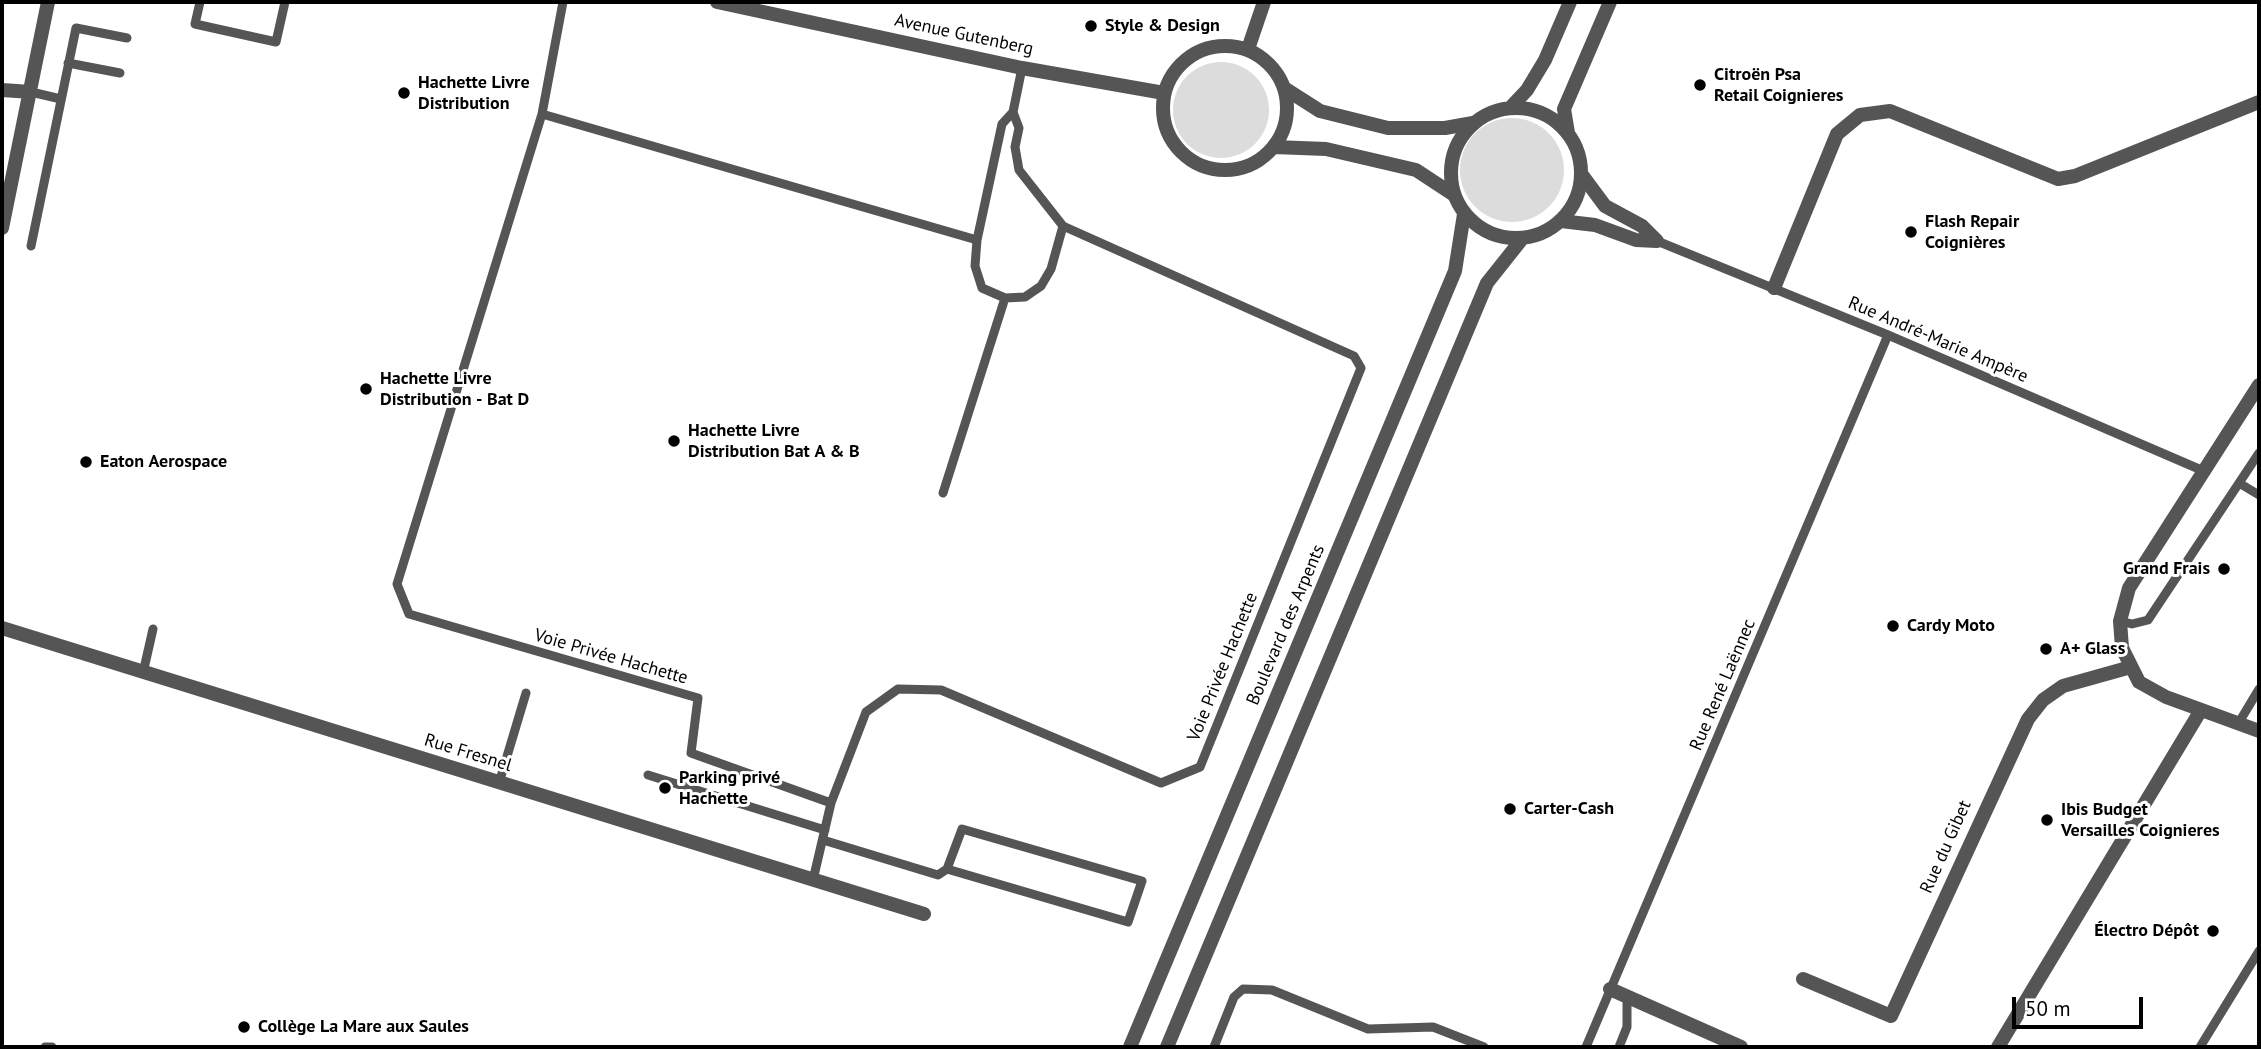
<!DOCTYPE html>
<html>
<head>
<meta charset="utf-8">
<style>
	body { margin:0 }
	#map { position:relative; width:2261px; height:1049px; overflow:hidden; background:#fff; font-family:"PT Sans",sans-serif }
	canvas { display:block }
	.frame { position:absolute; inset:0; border:4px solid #000; pointer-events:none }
	.scale { position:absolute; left:2012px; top:997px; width:131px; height:32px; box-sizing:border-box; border:4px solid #000; border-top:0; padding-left:9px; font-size:21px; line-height:24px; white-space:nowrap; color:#000; -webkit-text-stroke:5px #fff; paint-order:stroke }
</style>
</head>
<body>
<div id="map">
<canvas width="2261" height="1049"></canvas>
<div class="frame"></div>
<div class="scale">50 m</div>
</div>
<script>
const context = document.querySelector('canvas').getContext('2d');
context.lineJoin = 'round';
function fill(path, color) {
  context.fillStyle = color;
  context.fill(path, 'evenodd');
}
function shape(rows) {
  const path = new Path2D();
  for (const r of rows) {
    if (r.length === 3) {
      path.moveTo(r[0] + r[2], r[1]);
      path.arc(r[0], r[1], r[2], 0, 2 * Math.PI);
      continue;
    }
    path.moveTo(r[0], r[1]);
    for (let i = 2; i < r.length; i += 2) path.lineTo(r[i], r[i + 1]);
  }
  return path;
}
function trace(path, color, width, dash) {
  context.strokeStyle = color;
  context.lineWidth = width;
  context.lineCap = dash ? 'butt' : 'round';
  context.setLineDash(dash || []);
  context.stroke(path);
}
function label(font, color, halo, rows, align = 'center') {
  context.font = font + ' "PT Sans",sans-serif';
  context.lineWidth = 6;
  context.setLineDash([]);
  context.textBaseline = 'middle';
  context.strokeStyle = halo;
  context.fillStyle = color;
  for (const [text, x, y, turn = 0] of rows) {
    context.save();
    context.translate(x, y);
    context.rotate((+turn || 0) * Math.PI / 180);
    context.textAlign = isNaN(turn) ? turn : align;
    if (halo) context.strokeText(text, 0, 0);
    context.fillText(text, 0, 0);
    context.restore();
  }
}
fill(shape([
	[1221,110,48],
	[1512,170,52]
]), '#dcdcdc');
trace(shape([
	[200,2,195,24,276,42,285,2],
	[563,2,542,114,397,584,409,614,698,698,691,753,831,803,866,712,898,689,941,690,1161,783,1200,767,1361,368,1354,356,1063,226,1019,170,1015,147,1019,128,1013,112,1002,124,977,240,975,266,982,288,1005,298,1025,297,1041,286,1051,269,1063,226],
	[68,63,120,73],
	[31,92,61,99],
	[1013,112,1022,68],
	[542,114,977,240],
	[1657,241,1888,335,2206,472],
	[31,246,76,28,127,38],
	[2239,483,2259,495],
	[943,493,1005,298],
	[2120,621,2132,624,2148,620,2259,453],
	[143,673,153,629],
	[2238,724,2259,689],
	[648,775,825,830],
	[499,783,526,693],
	[823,840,938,875,947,869,962,829,1142,881,1128,922,947,869],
	[813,880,831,803],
	[45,1047,52,1047],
	[1214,1047,1234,997,1243,989,1272,990,1368,1029,1433,1027,1484,1047],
	[1586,1047,1888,335],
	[1619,1047,1627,1027,1627,996],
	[2200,1047,2259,951]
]), '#555', 9);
trace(shape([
	[717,2,1022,68,1164,93],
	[1225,108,62],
	[1248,49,1264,2],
	[1284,88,1320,111,1388,128,1445,128,1473,123],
	[2,90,31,92],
	[1274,147,1326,149,1416,170,1454,195],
	[1582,175,1605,206,1642,226,1657,241],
	[1561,221,1595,225,1636,240,1657,241],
	[2,228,48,2],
	[1774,288,1837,134,1860,115,1890,111,2058,179,2075,176,2259,102],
	[2259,385,2129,588,2120,621,2122,648,2139,682,2166,697,2259,731],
	[2,628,924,914],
	[1803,979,1891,1016,2028,719,2043,700,2063,686,2131,667],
	[1610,989,1741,1047],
	[1998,1047,2201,710]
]), '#555', 14);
trace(shape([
	[1516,173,65],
	[1510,108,1527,90,1545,60,1570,2],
	[1568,133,1564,109,1610,2],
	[1130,1047,1455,271,1464,214],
	[1167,1047,1487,283,1522,239]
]), '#555', 14);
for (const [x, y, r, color] of [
	[1091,26,7,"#000"],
	[1700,85,7,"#000"],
	[404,93,7,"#000"],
	[1911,232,7,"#000"],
	[366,389,7,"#000"],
	[674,441,7,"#000"],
	[86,462,7,"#000"],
	[2224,569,7,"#000"],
	[1893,626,7,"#000"],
	[2046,649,7,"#000"],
	[665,788,7,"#000"],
	[1510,809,7,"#000"],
	[2047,820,7,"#000"],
	[2213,931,7,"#000"],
	[244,1027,7,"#000"]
]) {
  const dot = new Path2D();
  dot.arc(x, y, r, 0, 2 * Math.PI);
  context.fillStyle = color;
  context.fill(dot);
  trace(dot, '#fff', 2.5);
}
label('bold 18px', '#000', '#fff', [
	["Style & Design",1105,26],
	["Citroën Psa",1714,75],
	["Retail Coignieres",1714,96],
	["Hachette Livre",418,83],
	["Distribution",418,104],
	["Flash Repair",1925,222],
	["Coignières",1925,243],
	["Hachette Livre",380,379],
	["Distribution - Bat D",380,400],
	["Hachette Livre",688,431],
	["Distribution Bat A & B",688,452],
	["Eaton Aerospace",100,462],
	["Grand Frais",2210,569,"right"],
	["Cardy Moto",1907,626],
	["A+ Glass",2060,649],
	["Parking privé",679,778],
	["Hachette",679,799],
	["Carter-Cash",1524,809],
	["Ibis Budget",2061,810],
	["Versailles Coignieres",2061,831],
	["Électro Dépôt",2199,931,"right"],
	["Collège La Mare aux Saules",258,1027]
], 'left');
label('18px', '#000', '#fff', [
	["Avenue Gutenberg",964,35,12],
	["Rue André-Marie Ampère",1938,340,23],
	["Boulevard des Arpents",1286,625,-67],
	["Voie Privée Hachette",611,657,16],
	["Voie Privée Hachette",1223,667,-68],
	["Rue René Laënnec",1723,685,-67],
	["Rue Fresnel",468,753,17],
	["Rue du Gibet",1946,847,-66]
]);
</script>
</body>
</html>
